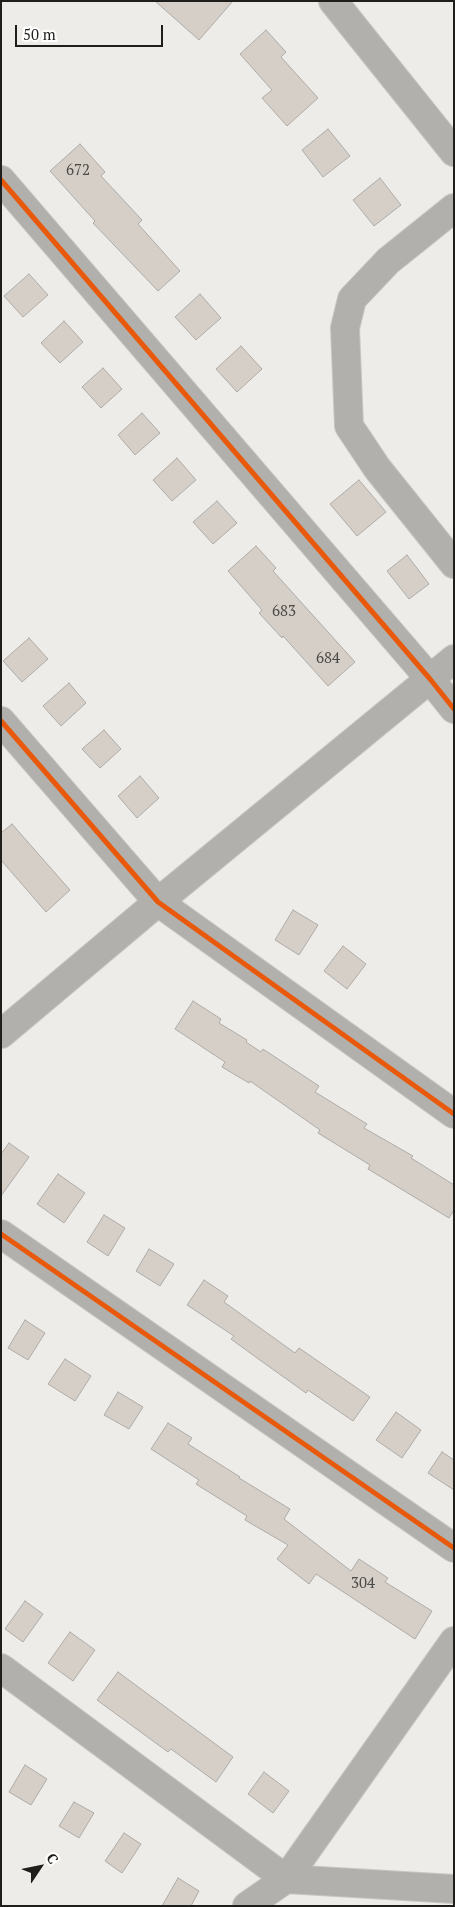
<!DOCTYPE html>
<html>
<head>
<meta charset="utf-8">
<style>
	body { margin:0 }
	#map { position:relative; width:455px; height:1907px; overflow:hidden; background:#eeece8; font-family:"PT Serif",serif }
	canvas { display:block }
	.frame { position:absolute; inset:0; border:2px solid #1f1e1b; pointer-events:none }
	.north { position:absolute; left:15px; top:1842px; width:50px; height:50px; -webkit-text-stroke:4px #fff; paint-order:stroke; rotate:56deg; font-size:14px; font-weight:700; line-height:20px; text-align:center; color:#1f1e1b }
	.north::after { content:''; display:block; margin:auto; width:18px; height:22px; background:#1f1e1b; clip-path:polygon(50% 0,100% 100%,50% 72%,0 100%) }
	.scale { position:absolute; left:15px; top:25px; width:148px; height:22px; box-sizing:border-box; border:2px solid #1f1e1b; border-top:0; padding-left:6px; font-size:15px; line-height:18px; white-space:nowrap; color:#1f1e1b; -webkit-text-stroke:4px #fff; paint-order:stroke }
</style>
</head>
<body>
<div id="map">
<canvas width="455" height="1907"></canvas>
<div class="frame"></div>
<div class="north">С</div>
<div class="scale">50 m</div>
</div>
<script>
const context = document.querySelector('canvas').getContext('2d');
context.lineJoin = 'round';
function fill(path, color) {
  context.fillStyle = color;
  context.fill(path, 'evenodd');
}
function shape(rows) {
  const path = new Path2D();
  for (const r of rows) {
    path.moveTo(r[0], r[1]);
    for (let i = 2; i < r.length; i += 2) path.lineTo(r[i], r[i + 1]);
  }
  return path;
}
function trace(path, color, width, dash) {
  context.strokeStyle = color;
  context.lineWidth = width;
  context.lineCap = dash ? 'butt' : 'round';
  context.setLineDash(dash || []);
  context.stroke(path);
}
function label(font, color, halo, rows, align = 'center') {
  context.font = font + ' "PT Serif",serif';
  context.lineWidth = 5;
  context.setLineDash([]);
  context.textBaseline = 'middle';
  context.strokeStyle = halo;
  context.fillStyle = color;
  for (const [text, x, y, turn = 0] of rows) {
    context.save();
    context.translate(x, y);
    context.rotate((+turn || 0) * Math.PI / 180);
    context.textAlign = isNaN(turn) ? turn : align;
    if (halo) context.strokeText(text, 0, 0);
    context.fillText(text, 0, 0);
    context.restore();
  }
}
const building = shape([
	[155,1,233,1,199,40,155,1],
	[266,30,286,52,281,57,318,98,287,126,262,98,272,90,240,54,266,30],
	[328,129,350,156,323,177,302,150,328,129],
	[80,144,105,172,101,176,142,220,138,224,180,271,158,291,93,223,95,221,50,171,80,144],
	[380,178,401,205,374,226,353,200,380,178],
	[29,274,48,295,23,317,4,296,29,274],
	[200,294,221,318,196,340,175,317,200,294],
	[64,321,83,342,60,363,41,343,64,321],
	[241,346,262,369,237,392,216,369,241,346],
	[103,368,122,389,101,408,82,387,103,368],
	[142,413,160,433,135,455,118,435,142,413],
	[177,458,196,480,172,501,153,480,177,458],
	[359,480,386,512,357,536,330,504,359,480],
	[217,501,237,523,213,544,193,522,217,501],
	[256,546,276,568,273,571,355,662,328,686,283,636,282,638,259,613,262,610,228,571,256,546],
	[407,555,429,584,409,599,387,571,407,555],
	[29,638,48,659,22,682,3,661,29,638],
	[69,683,86,703,61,726,43,706,69,683],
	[104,730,121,749,100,768,82,749,104,730],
	[140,776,159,798,137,818,118,796,140,776],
	[12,824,70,890,46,912,1,860,1,833,12,824],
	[293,910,318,925,299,955,275,940,293,910],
	[343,946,366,964,347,989,324,971,343,946],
	[193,1001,221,1019,219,1023,247,1040,246,1042,261,1052,263,1049,319,1086,315,1092,367,1124,364,1128,413,1156,411,1158,454,1185,454,1210,449,1218,368,1169,370,1165,318,1133,320,1130,250,1081,249,1083,222,1067,225,1062,175,1029,193,1001],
	[9,1143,29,1157,1,1196,1,1154,9,1143],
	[58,1174,85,1193,64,1223,37,1204,58,1174],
	[104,1215,125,1228,108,1256,87,1242,104,1215],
	[149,1249,174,1264,160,1286,136,1271,149,1249],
	[204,1280,228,1296,224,1302,295,1353,299,1348,370,1397,353,1421,308,1390,306,1393,257,1358,231,1339,234,1336,187,1305,204,1280],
	[25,1320,45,1333,28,1360,8,1348,25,1320],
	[65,1359,91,1376,75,1401,48,1384,65,1359],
	[118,1392,143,1407,129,1429,104,1415,118,1392],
	[396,1412,421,1430,402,1458,376,1440,396,1412],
	[168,1423,192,1438,188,1444,240,1477,239,1478,290,1509,284,1519,351,1571,359,1559,388,1578,385,1582,432,1611,415,1639,316,1574,309,1584,277,1559,288,1545,245,1520,247,1516,196,1484,199,1480,151,1449,168,1423],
	[442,1452,454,1460,454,1490,428,1473,442,1452],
	[25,1601,43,1614,23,1642,5,1629,25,1601],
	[70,1632,95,1650,73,1681,48,1663,70,1632],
	[118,1672,233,1757,216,1782,171,1749,168,1752,97,1700,118,1672],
	[25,1765,47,1779,31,1805,9,1792,25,1765],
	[264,1772,289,1791,273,1813,248,1794,264,1772],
	[74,1802,94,1813,79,1838,59,1826,74,1802],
	[124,1833,141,1844,122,1873,105,1861,124,1833],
	[178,1878,199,1891,191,1906,162,1906,178,1878]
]);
fill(building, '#d5cfc8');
trace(building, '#adaba8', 1);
const minor = shape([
	[333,1,454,152],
	[1,180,430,679,454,709],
	[454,208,388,261,352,299,345,328,349,426,377,468,454,564],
	[1,721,158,902,454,1114],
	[1,1034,158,902,454,659],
	[1,1234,454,1548],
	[1,1668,286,1879,454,1889],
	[247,1906,286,1879,454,1641]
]);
trace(minor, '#c8c7c4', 30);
trace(minor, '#b1b0ac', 28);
trace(shape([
	[1,180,430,679,454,709],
	[1,721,158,902,454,1114],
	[1,1234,454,1548]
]), '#e8590c', 5);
label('15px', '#4c4a46', null, [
	["672",78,171],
	["683",284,612],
	["684",328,659],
	["304",363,1584]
]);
</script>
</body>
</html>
